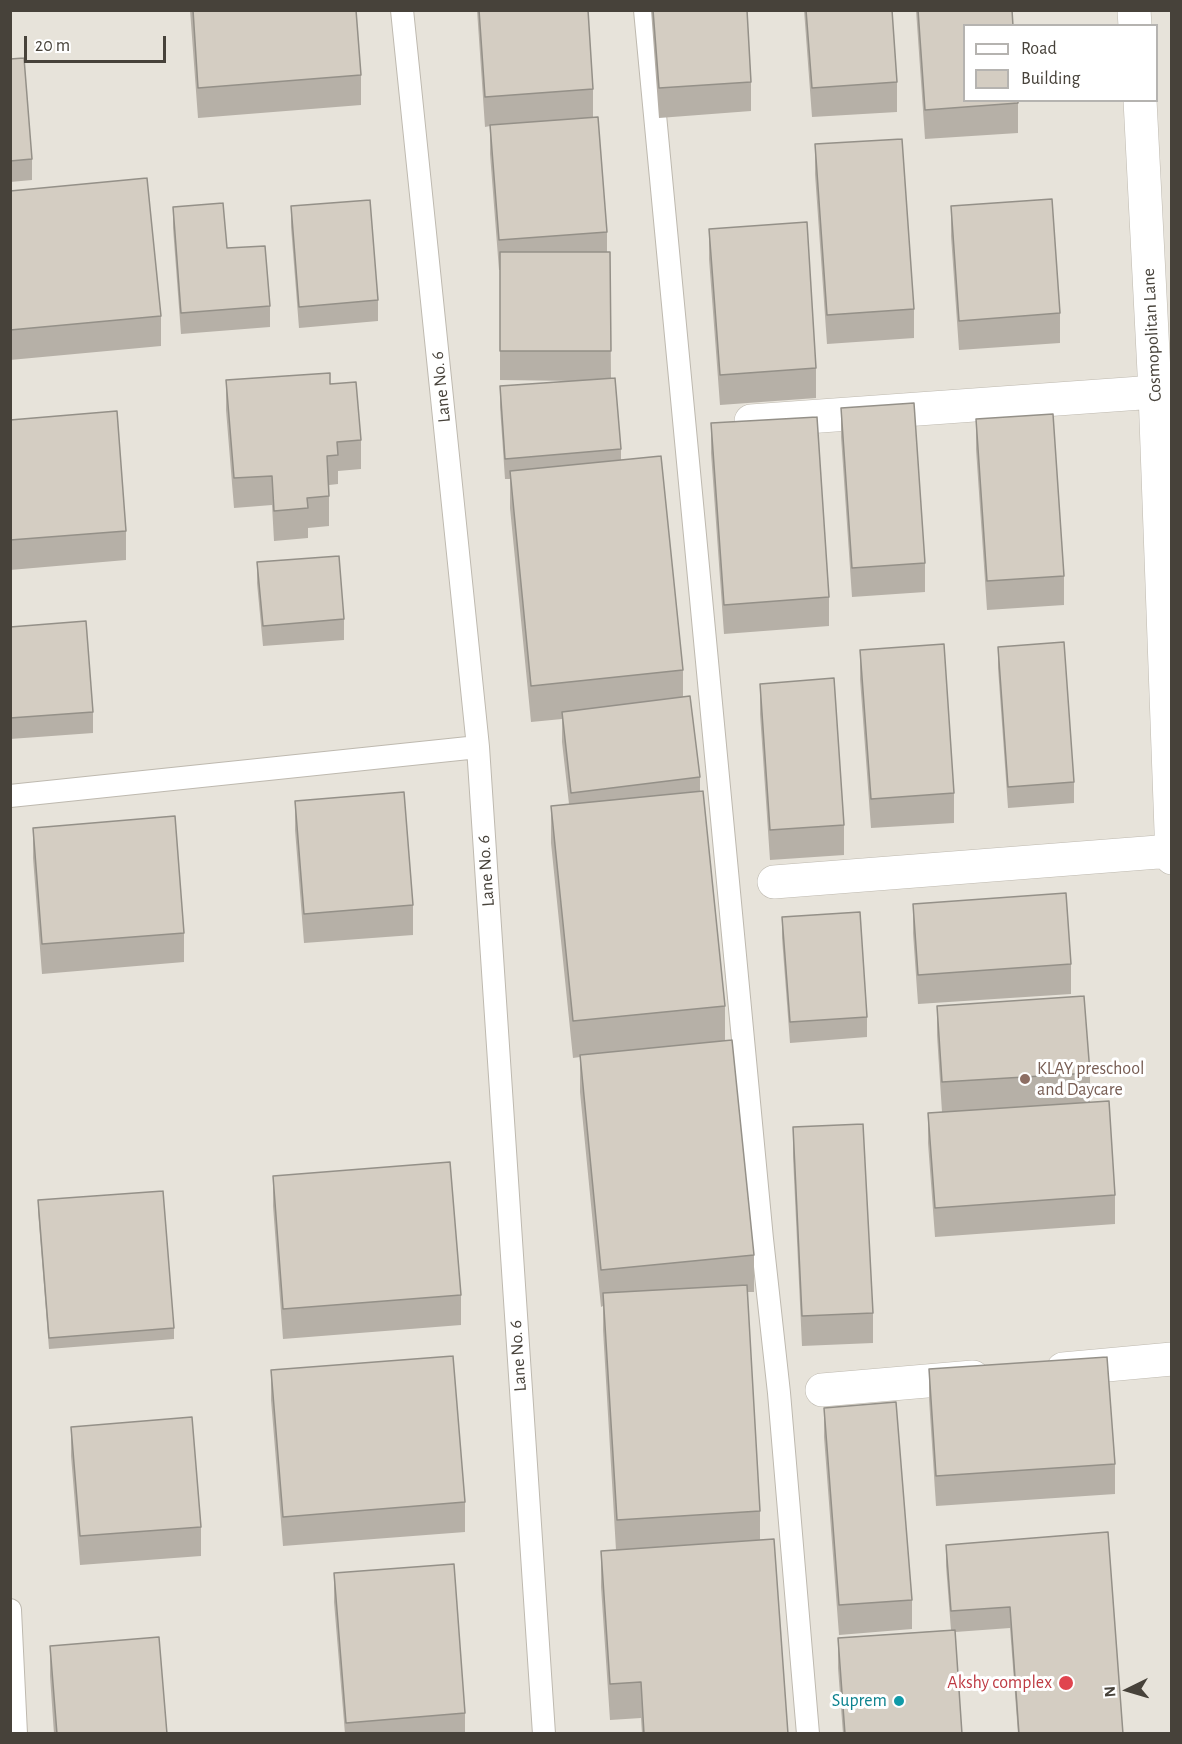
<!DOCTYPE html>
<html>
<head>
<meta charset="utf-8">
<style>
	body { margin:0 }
	#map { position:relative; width:1182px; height:1744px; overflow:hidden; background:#f4f1eb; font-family:"Alegreya Sans",sans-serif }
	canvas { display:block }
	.frame { position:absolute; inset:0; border:12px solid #47423a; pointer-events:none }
	.legend { position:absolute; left:963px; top:24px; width:195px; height:78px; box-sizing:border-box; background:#fff; border:2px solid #b5b3b0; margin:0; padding:8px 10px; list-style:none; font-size:18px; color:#47423a }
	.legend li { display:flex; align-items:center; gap:12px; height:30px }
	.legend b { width:30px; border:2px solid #b5b3b0 }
	.north { position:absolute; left:1098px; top:1660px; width:60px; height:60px; -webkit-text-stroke:4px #fff; paint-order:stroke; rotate:265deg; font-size:16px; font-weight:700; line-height:24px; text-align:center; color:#47423a }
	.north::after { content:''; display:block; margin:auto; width:21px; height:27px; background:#47423a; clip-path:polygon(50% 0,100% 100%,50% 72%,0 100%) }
	.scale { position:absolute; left:24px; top:36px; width:142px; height:27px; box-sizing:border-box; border:3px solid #47423a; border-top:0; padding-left:8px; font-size:18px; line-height:21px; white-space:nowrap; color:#47423a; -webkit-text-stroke:4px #fff; paint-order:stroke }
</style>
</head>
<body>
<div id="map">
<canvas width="1182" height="1744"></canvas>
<div class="frame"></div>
<ul class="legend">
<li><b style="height:8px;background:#fff"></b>Road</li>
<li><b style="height:16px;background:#d4cdc2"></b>Building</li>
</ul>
<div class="north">N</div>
<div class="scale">20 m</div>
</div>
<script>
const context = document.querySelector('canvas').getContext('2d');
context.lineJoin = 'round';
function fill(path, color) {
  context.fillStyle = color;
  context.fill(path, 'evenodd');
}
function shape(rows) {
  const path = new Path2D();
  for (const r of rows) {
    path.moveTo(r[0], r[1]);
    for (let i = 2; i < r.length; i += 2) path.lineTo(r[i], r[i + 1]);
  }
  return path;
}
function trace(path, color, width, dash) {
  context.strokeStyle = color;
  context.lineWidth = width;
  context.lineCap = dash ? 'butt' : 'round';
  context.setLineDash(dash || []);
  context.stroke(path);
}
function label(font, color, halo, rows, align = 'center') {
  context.font = font + ' "Alegreya Sans",sans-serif';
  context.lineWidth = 6;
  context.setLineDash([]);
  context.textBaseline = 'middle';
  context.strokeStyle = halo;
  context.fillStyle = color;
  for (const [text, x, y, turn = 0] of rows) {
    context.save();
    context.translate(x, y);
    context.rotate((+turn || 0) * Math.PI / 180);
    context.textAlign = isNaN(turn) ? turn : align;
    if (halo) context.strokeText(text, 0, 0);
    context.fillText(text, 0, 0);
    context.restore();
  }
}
fill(shape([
	[11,11,1171,11,1171,1733,11,1733],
	[964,26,1156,26,1156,100,964,100]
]), '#e7e3da');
const lane = shape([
	[402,10,478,747,544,1734],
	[645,10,762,1239,779,1393,808,1734],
	[10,796,478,747],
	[10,1610,16,1734]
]);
const street = shape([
	[1134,10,1135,26],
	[1140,100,1155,392,1172,858],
	[751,421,1155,392],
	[774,882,1171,851],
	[1063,1369,1172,1359],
	[822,1390,973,1377]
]);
trace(lane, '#beb9af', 24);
trace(street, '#beb9af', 34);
trace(lane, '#fff', 22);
trace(street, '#fff', 33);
fill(shape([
	[190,10,356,10,361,75,361,105,198,118],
	[477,10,588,10,593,89,593,117,607,232,607,252,610,252,611,378,621,449,621,460,683,670,683,697,700,777,700,792,725,1006,725,1041,754,1255,754,1292,747,1292,760,1511,760,1540,788,1734,642,1734,641,1718,610,1720,601,1587,601,1551,616,1550,603,1330,603,1306,601,1307,580,1092,580,1057,573,1058,551,843,551,806,569,804,562,742,562,719,531,722,510,508,510,479,505,479,500,407,500,386,576,381,500,380,500,270,499,270,490,154,490,126,485,127],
	[651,10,747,10,751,82,751,111,659,118],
	[804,10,892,10,897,82,897,112,812,117],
	[916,10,1012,10,1018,100,1018,133,925,139],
	[10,59,32,159,32,180,10,182],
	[815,144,914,309,914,338,827,344,815,174],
	[10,191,161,316,161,346,10,360],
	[291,206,378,300,378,321,299,328,291,227],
	[951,206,1060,313,1060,343,959,350,951,236],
	[173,207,227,248,270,306,270,327,181,334,173,228],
	[709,229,816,368,816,398,720,405,709,259],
	[226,380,330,384,361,440,361,469,338,471,338,484,329,485,329,526,308,528,308,538,274,541,272,505,234,508,226,410],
	[841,408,925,563,925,592,852,597,841,437],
	[976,419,1064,576,1064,605,987,610,976,449],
	[10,420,126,531,126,560,10,570],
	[711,423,829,597,829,626,724,634,711,453],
	[257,562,344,619,344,640,263,646,257,583],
	[10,627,93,712,93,733,10,739],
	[998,647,1074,782,1074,803,1008,808,998,668],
	[860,650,954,793,954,823,871,828,860,679],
	[760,684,844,825,844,855,770,860,760,714],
	[295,801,413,905,413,935,304,943,295,830],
	[33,828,184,933,184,962,42,974,33,858],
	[913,904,1071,964,1071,994,918,1004,913,933],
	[782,917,867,1017,867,1037,790,1043,782,938],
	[937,1006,1090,1073,1090,1102,1115,1195,1115,1224,935,1237,928,1143,928,1113,942,1112,937,1035],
	[793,1127,873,1313,873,1343,802,1346,793,1157],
	[273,1176,461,1295,461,1325,283,1339,273,1206],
	[38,1200,174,1328,174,1339,49,1349,38,1211],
	[929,1369,1115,1464,1115,1494,936,1506,929,1399],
	[271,1370,465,1502,465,1532,283,1546,271,1400],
	[824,1408,912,1600,912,1629,839,1635,824,1437],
	[71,1427,201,1527,201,1556,80,1565,71,1456],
	[1108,1532,1123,1734,1018,1734,1010,1628,955,1632,962,1734,843,1734,838,1668,838,1638,951,1630,946,1566,946,1545],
	[334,1573,465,1713,465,1734,345,1734,334,1602],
	[50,1646,167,1734,54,1734,50,1676]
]), '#b6b0a7');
const building = shape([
	[193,10,356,10,361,75,198,88,193,10],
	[479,10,588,10,593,89,485,97,479,10],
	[653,10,747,10,751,82,659,88,653,10],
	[806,10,892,10,897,82,812,88,806,10],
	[918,10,1012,10,1013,26,964,26,964,100,1018,100,1018,103,925,110,918,10],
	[24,58,32,159,10,161,10,59,24,58],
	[598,117,607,232,499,240,490,125,598,117],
	[902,139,914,309,827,315,815,144,902,139],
	[147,178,161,316,10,330,10,191,147,178],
	[1052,199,1060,313,959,321,951,206,1052,199],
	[370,200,378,300,299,307,291,206,370,200],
	[223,203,227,248,265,246,270,306,181,313,173,207,223,203],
	[807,222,816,368,720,375,709,229,807,222],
	[500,252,610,252,611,351,500,351,500,252],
	[330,373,330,384,356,382,361,440,337,442,338,455,327,456,329,496,307,498,308,508,274,511,272,476,234,478,226,380,330,373],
	[615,378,621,449,505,459,500,386,615,378],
	[914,403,925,563,852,568,841,408,914,403],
	[117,411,126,531,10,540,10,420,117,411],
	[1053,414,1064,576,987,581,976,419,1053,414],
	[817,417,829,597,724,605,711,423,817,417],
	[661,456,683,670,531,686,510,471,661,456],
	[339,556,344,619,263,626,257,562,339,556],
	[86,621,93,712,10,718,10,627,86,621],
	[1064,642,1074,782,1008,787,998,647,1064,642],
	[944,644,954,793,871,799,860,650,944,644],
	[834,678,844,825,770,830,760,684,834,678],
	[690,696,700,777,571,793,562,712,690,696],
	[703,791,725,1006,573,1021,551,806,703,791],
	[404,792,413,905,304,914,295,801,404,792],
	[175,816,184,933,42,944,33,828,175,816],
	[1066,893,1071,964,918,975,913,904,1066,893],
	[860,912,867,1017,790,1022,782,917,860,912],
	[1084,996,1090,1073,942,1082,937,1006,1084,996],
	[732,1040,754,1255,601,1270,580,1055,732,1040],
	[1109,1101,1115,1195,935,1208,928,1113,1109,1101],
	[863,1124,873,1313,802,1316,793,1127,863,1124],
	[450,1162,461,1295,283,1309,273,1176,450,1162],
	[163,1191,174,1328,49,1338,38,1200,163,1191],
	[747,1285,760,1511,617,1520,603,1293,747,1285],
	[453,1356,465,1502,283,1517,271,1370,453,1356],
	[1107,1357,1115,1464,936,1476,929,1369,1107,1357],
	[896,1402,912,1600,839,1605,824,1408,896,1402],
	[192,1417,201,1527,80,1536,71,1427,192,1417],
	[1108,1532,1123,1734,1019,1734,1010,1607,951,1611,946,1545,1108,1532],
	[774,1539,788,1734,644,1734,641,1682,610,1684,601,1551,774,1539],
	[454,1564,465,1713,346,1723,334,1573,454,1564],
	[955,1630,962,1734,845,1734,838,1638,955,1630],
	[159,1637,167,1734,57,1734,50,1646,159,1637]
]);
fill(building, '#d4cdc2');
trace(building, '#949088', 1.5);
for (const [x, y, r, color] of [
	[1025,1079,6,"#8d6e63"],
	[1066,1683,8,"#e0444e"],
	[899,1701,6,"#0f9aa8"]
]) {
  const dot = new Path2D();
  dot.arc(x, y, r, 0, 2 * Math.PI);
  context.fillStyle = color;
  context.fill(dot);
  trace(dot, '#fff', 2);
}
label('18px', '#47423a', '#fff', [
	["Cosmopolitan Lane",1152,335,-93],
	["Lane No. 6",441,387,-96],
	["Lane No. 6",486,871,-94],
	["Lane No. 6",518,1356,-94]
]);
label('18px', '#785e54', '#fff', [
	["KLAY preschool",1037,1069],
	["and Daycare",1037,1090]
], 'left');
label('18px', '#be3a42', '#fff', [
	["Akshy complex",1052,1683]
], 'right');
label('18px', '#0d838f', '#fff', [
	["Suprem",887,1701]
], 'right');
</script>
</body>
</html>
